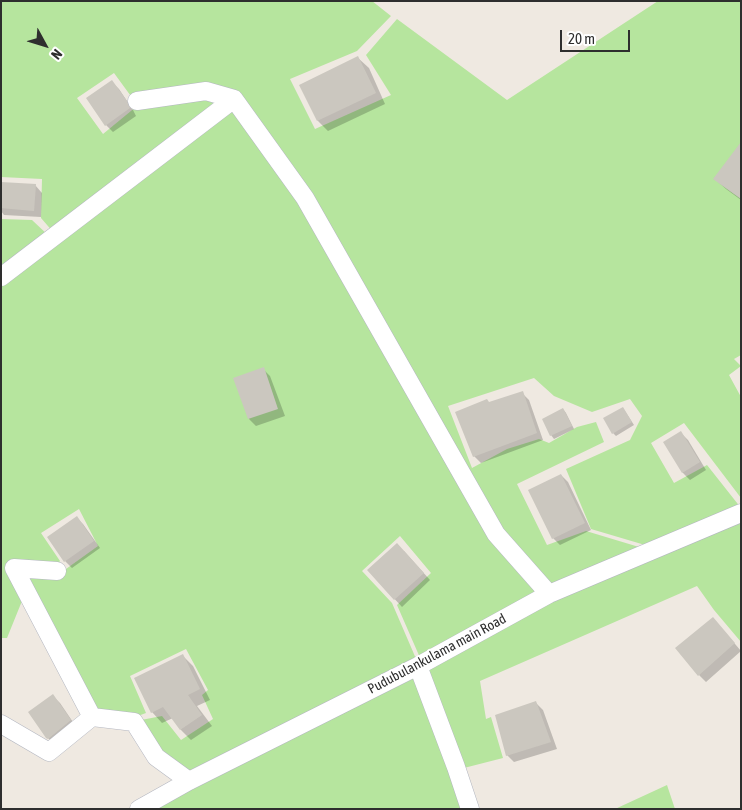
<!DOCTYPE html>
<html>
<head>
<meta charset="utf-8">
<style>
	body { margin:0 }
	#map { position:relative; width:742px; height:810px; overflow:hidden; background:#efe9e1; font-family:"Asap Condensed",sans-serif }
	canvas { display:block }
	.frame { position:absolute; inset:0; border:2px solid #2e2e2e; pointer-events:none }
	.north { position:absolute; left:20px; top:20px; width:50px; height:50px; -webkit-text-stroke:4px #fff; paint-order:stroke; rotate:129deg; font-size:14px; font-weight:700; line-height:20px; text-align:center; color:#2e2e2e }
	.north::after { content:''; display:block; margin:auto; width:18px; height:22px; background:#2e2e2e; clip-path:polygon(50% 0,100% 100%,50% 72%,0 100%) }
	.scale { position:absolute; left:560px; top:30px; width:70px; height:22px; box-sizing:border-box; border:2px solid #2e2e2e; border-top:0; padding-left:6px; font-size:15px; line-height:18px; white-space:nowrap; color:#2e2e2e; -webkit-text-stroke:4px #fff; paint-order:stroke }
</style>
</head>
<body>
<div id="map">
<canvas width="742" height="810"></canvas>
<div class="frame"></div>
<div class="north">N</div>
<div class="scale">20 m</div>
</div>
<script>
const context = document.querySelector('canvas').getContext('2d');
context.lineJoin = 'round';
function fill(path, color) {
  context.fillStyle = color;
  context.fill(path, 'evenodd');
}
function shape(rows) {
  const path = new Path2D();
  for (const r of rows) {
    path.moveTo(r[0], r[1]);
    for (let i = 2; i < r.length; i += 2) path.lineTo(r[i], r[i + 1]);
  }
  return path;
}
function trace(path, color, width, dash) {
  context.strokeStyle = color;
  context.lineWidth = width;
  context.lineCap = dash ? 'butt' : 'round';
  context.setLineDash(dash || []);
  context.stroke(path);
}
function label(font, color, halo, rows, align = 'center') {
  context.font = font + ' "Asap Condensed",sans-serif';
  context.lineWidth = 4;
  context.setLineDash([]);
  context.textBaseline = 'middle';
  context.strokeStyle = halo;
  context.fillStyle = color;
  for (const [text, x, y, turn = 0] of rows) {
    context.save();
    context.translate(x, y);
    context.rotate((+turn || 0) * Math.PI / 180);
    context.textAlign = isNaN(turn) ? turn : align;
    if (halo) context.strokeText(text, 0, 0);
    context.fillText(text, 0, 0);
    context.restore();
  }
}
fill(shape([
	[1,1,372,1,391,16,357,51,290,79,315,129,391,95,366,55,397,19,507,100,658,1,741,1,741,355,734,359,741,366,729,375,741,397,741,498,684,423,651,443,674,483,707,465,741,508,645,545,591,529,566,469,630,440,642,416,630,399,592,412,554,396,534,378,448,406,472,468,507,449,539,439,549,443,577,427,596,422,604,442,517,484,547,545,586,531,639,547,550,588,499,532,437,425,388,326,307,192,238,96,208,86,133,99,114,73,77,98,103,134,137,106,206,94,226,102,110,191,54,233,41,218,42,179,1,177],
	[233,103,302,200,428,428,547,593,421,660,397,605,431,573,400,536,362,571,392,603,417,661,192,776,160,752,141,720,162,716,181,740,213,719,202,695,208,690,186,649,130,676,146,713,135,717,96,713,25,574,59,574,98,546,79,509,41,533,60,561,56,567,9,564,24,596,7,638,1,638,1,284],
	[1,219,32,220,49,236,1,272],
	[741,517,741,642,714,610,697,586,480,681,486,719,491,717,503,758,460,769,422,668,516,615],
	[417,670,468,809,145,809],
	[667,785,675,809,615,809]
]), '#b6e59e');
fill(shape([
	[358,58,369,68,385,104,328,131,318,121,301,85],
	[112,82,119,89,133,110,136,116,113,132,106,125],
	[741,144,741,200,726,189,715,179],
	[1,183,35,185,42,193,41,217,4,215,1,211],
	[263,369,270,376,285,416,256,426,249,419,235,379],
	[522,393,529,400,543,440,481,463,474,456,490,403],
	[623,408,634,425,616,436,613,433],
	[563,409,566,413,574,429,554,439,551,435],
	[681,433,688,440,706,470,690,480,683,473,665,443],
	[561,475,568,482,591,530,560,545,553,538],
	[76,517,83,524,100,548,72,568,65,561],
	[404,551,430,580,402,607,368,570],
	[713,618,741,651,706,682,699,675],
	[183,656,193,666,210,700,197,706,212,726,191,740,181,730,173,718,162,723,152,712],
	[53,696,60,703,77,728,55,745,47,737],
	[536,703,543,710,557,749,514,762,507,755]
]), '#0003');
fill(shape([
	[358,56,376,93,317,121,299,85],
	[112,80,127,101,130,108,105,126,86,98],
	[741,142,741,199,713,179],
	[1,182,36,184,34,211,1,208],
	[264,367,278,409,248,419,233,378],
	[523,391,537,433,473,457,455,412,487,399,489,402],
	[623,407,632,422,612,434,603,418],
	[563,408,572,426,550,436,542,419],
	[681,431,700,462,682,473,663,442],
	[561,474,585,523,552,539,528,490],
	[77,516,94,541,64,562,47,537],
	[397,543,424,573,394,600,367,570],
	[713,617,735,643,698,676,675,648],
	[183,654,200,689,188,695,202,715,180,730,163,707,151,713,134,678],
	[53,694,71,720,48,739,46,738,28,712],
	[536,701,551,742,506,756,495,715]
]), '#cbc7bf');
const minor = shape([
	[137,101,206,91,234,99],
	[1,277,234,99,305,198,496,534,549,594],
	[57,571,14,568,92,717,134,722,156,757,189,781],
	[418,666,456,767,470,809],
	[1,724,49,752,92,717],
	[139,809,189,781,418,666,549,594,741,513]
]);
trace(minor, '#b4b7c1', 19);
trace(minor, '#fff', 18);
label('14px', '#2e2e2e', '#fff', [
	["Pudubulankulama main Road",437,654,-28]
]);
</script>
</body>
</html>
